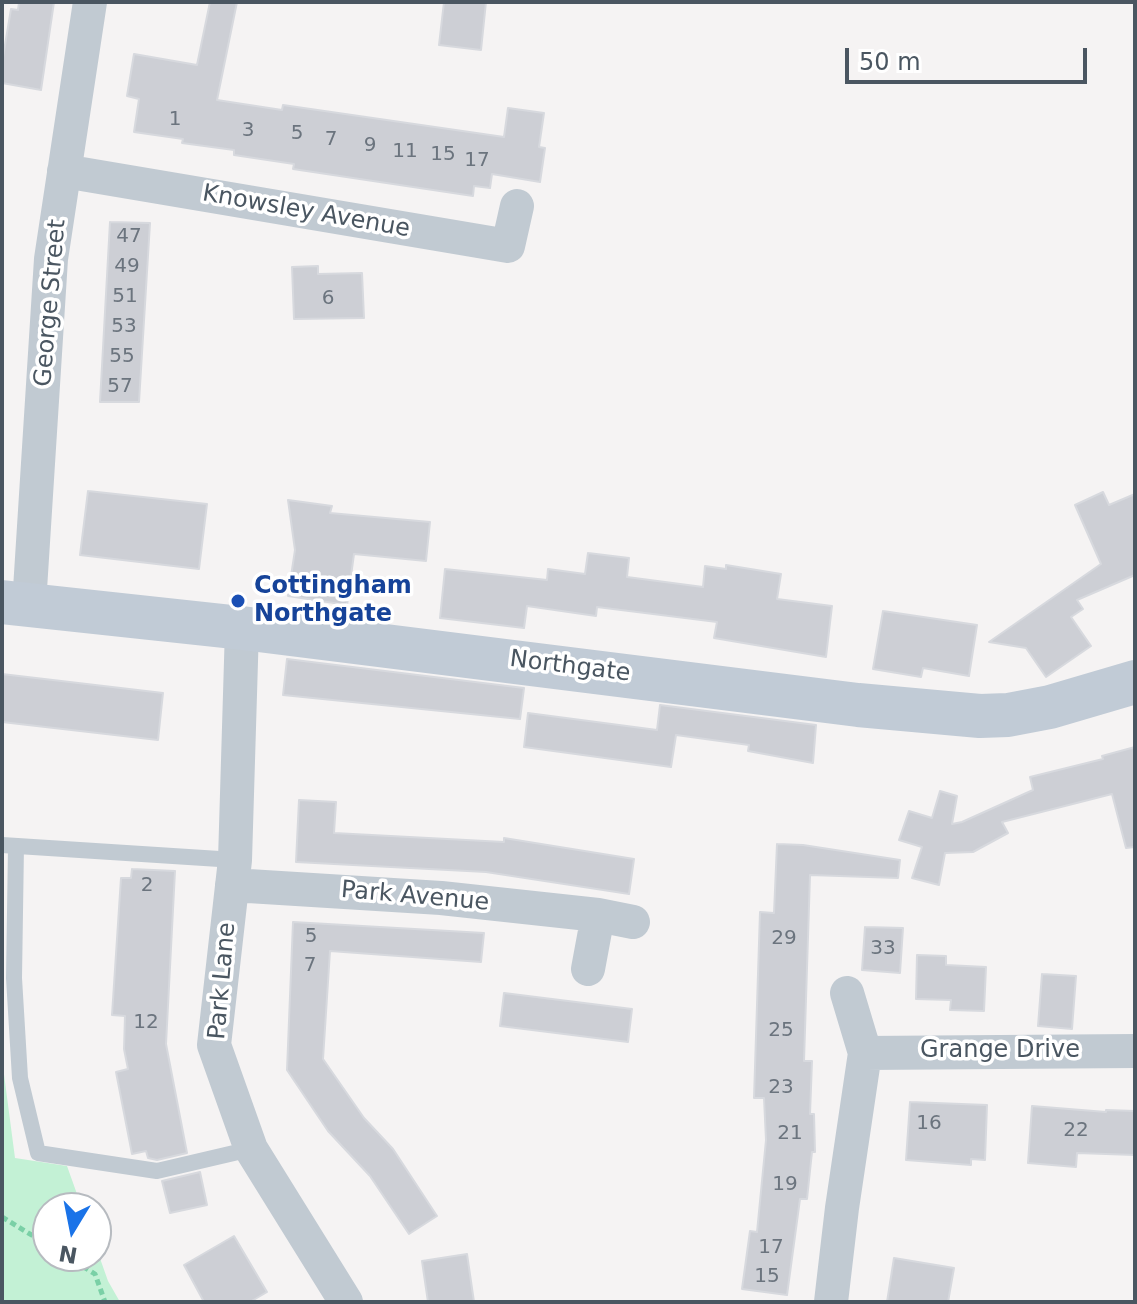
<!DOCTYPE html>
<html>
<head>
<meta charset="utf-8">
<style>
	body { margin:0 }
	#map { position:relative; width:1137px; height:1304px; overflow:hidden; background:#f5f3f3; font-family:"DejaVu Sans",sans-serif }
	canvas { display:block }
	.frame { position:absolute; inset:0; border:4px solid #4a5661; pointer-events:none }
	.north { position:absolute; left:32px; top:1192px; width:80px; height:80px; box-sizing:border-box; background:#fff; border:2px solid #b7bbc0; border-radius:50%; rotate:190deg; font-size:22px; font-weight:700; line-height:32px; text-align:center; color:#4a5661 }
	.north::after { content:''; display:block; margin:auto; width:28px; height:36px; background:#1a73e8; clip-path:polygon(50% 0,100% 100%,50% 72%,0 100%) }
	.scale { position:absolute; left:845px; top:48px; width:242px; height:36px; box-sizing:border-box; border:4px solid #4a5661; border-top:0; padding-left:10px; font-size:24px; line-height:28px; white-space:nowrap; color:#4a5661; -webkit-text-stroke:6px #fff; paint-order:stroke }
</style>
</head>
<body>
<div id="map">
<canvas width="1137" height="1304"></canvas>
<div class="frame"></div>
<div class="north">N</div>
<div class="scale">50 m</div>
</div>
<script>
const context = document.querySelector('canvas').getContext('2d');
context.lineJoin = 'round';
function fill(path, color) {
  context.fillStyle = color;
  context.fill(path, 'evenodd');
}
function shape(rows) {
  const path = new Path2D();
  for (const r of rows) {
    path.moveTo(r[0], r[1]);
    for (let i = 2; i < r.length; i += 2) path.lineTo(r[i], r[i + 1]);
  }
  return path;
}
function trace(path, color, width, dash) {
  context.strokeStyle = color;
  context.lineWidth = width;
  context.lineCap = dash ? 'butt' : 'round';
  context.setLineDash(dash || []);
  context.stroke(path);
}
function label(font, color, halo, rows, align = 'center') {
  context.font = font + ' "DejaVu Sans",sans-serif';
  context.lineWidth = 7;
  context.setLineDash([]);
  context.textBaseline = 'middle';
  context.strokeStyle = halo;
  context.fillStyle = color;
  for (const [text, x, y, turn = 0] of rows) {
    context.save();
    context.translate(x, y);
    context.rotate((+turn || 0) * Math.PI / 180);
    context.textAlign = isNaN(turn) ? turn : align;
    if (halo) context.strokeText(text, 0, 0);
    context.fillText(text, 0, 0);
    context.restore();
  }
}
fill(shape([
	[2,1059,15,1158,67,1166,82,1208,48,1208,48,1256,96,1256,96,1247,108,1281,120,1302,2,1302]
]), '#c3f1d5');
const building = shape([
	[19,2,54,2,41,90,2,83,2,63,11,9,18,10,19,2],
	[210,2,237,2,217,100,282,110,283,105,504,137,508,108,544,113,539,147,545,148,540,182,492,174,490,188,474,186,473,196,293,169,294,164,234,155,234,150,182,143,183,139,134,132,139,99,127,96,134,54,197,65,210,2],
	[444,2,486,2,481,50,439,45,444,2],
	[110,222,150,223,139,402,100,402,110,222],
	[318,266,318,274,362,273,364,318,294,319,292,267,318,266],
	[88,491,207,504,199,569,80,555,88,491],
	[1103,492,1109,505,1135,494,1135,575,1077,600,1083,609,1071,617,1091,646,1046,677,1026,648,989,642,1101,564,1075,505,1103,492],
	[288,500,332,506,330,513,430,522,426,561,354,554,347,605,288,596,295,550,288,500],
	[588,553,629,558,627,577,703,587,705,566,726,569,726,565,781,574,777,599,832,606,826,657,714,638,717,622,597,607,596,616,527,606,524,628,440,618,445,569,547,580,548,569,585,574,588,553],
	[883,611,977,625,969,676,923,668,921,677,873,669,883,611],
	[287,659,524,688,520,719,283,695,287,659],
	[2,674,163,693,158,740,2,722,2,674],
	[660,705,816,725,813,763,748,751,749,745,676,735,671,767,524,747,528,713,657,730,660,705],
	[1135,747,1135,847,1126,848,1112,794,1002,822,1008,833,973,852,945,853,939,885,912,878,922,847,899,840,909,811,932,818,940,791,957,796,952,824,962,822,1033,790,1030,777,1103,759,1102,756,1135,747],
	[299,800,336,802,334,833,504,842,504,838,634,859,629,894,486,872,296,862,299,800],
	[777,844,803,845,900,860,898,878,810,875,804,1061,812,1061,810,1114,814,1114,815,1152,812,1152,807,1199,800,1199,787,1295,742,1289,750,1231,757,1232,766,1140,764,1098,754,1098,760,912,774,913,777,844],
	[132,869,175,871,166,1044,187,1153,157,1160,148,1158,146,1151,132,1154,116,1072,128,1069,124,1049,125,1016,112,1015,121,878,131,878,132,869],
	[293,922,484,933,481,962,330,951,323,1059,364,1118,393,1149,437,1216,409,1234,370,1176,328,1131,287,1070,293,922],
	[865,927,903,928,900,973,862,970,865,927],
	[917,955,946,956,946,965,986,967,984,1011,950,1010,951,1000,916,999,917,955],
	[1042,974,1076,976,1072,1029,1038,1026,1042,974],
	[504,993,632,1009,628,1042,500,1026,504,993],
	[910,1102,987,1105,985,1160,971,1159,971,1165,906,1160,910,1102],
	[1032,1106,1106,1112,1106,1110,1135,1111,1135,1155,1077,1153,1076,1167,1028,1163,1032,1106],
	[200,1172,207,1205,170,1213,162,1181,200,1172],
	[234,1236,267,1292,250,1302,204,1302,184,1265,234,1236],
	[467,1254,474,1302,428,1302,422,1261,467,1254],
	[894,1258,954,1268,948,1302,887,1302,894,1258]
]);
fill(building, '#cdcfd5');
trace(building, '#d7d9de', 2);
trace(shape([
	[2,1217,48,1245],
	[66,1256,95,1274,105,1302]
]), '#7ad0a6', 5, [6, 4]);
trace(shape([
	[2,845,235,860],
	[16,846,14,978,20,1078,38,1153,157,1171,251,1149]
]), '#c1cad2', 16);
trace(shape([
	[64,171,508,246,517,206],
	[29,605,51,259,90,2],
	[242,628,235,860,214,1045,251,1149,346,1302],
	[232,885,441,898,598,915,633,922],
	[588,969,598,915],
	[847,993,865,1053],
	[831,1302,842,1208,865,1053,1135,1051]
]), '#c1cad2', 34);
trace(shape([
	[2,602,242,628,858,705,980,716,1008,715,1050,707,1135,682]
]), '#c1cbd6', 44);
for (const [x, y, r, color] of [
	[238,601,8,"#1a4fb4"]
]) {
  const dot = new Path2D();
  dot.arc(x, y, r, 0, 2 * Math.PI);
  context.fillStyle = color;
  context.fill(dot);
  trace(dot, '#fff', 3);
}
label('20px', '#6b747e', null, [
	["1",175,120],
	["3",248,131],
	["5",297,134],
	["7",331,140],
	["9",370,146],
	["11",405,152],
	["15",443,155],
	["17",477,161],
	["47",129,237],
	["49",127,267],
	["51",125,297],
	["6",328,299],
	["53",124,327],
	["55",122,357],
	["57",120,387],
	["2",147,886],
	["5",311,937],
	["29",784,939],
	["33",883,949],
	["7",310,966],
	["12",146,1023],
	["25",781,1031],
	["23",781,1088],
	["16",929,1124],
	["22",1076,1131],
	["21",790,1134],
	["19",785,1185],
	["17",771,1248],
	["15",767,1277]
]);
label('24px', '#4a5661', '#fff', [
	["Knowsley Avenue",306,212,10],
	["George Street",51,303,-85],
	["Northgate",570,667,7],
	["Park Avenue",415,897,5],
	["Park Lane",223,981,-85],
	["Grange Drive",1000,1051]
]);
label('bold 24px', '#164399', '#fff', [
	["Cottingham",254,587],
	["Northgate",254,615]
], 'left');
</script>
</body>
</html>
